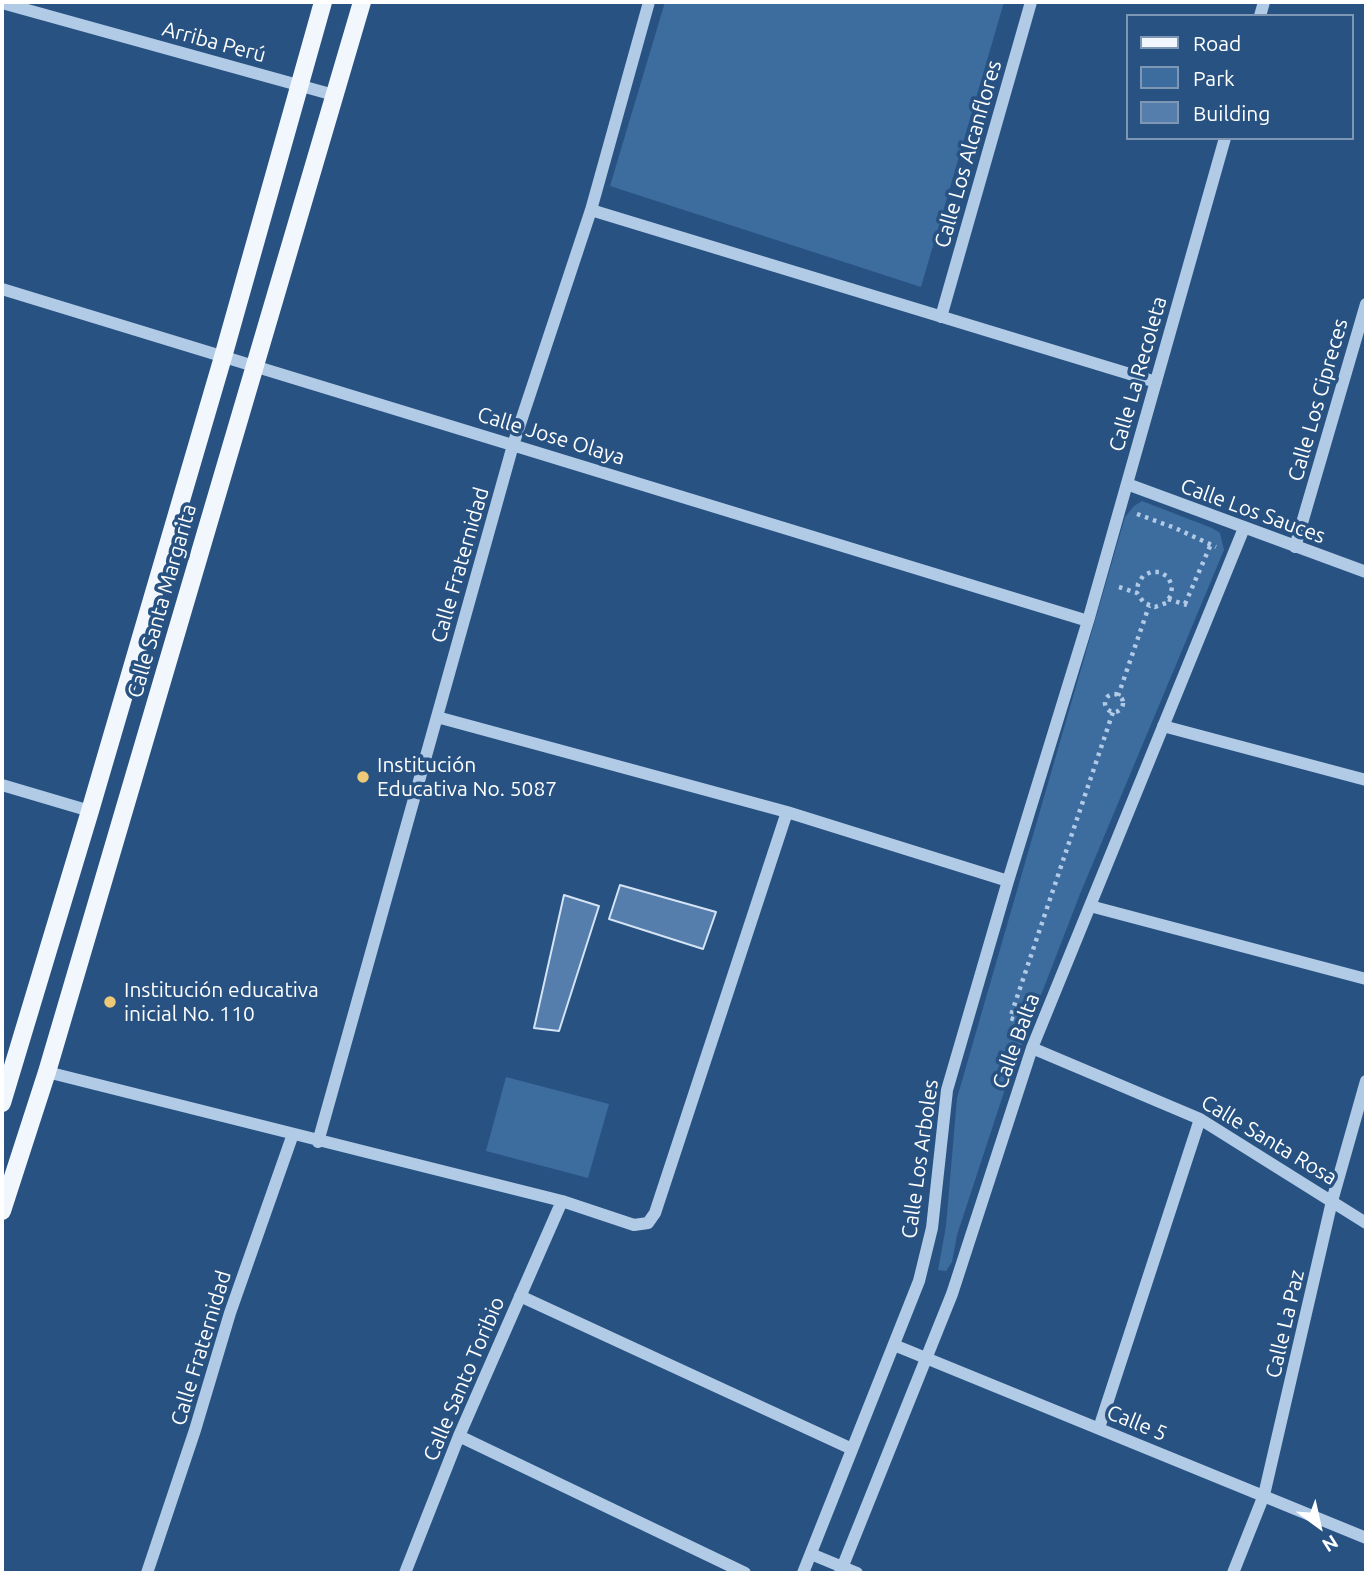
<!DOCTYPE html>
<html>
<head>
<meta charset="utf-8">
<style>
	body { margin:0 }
	#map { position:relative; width:1368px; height:1575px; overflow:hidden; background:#285282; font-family:Ubuntu,sans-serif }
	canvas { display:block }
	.frame { position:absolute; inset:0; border:4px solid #fff; pointer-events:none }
	.legend { position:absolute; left:1126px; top:14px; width:228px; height:126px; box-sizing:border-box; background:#285282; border:2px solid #7e97b4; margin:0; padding:9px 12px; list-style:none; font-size:21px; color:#fff }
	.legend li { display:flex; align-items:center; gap:14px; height:35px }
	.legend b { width:35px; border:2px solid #7e97b4 }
	.north { position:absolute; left:1284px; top:1491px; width:70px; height:70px; -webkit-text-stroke:5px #285282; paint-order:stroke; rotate:147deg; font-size:19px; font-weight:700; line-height:28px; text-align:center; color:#fff }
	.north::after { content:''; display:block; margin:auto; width:24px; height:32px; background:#fff; clip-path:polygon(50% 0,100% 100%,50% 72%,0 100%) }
</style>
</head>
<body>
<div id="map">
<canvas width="1368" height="1575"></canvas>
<div class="frame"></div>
<ul class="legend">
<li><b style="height:9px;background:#f2f7fd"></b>Road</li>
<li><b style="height:19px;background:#3d6c9f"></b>Park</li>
<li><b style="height:19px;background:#557eac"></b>Building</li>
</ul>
<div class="north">N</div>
</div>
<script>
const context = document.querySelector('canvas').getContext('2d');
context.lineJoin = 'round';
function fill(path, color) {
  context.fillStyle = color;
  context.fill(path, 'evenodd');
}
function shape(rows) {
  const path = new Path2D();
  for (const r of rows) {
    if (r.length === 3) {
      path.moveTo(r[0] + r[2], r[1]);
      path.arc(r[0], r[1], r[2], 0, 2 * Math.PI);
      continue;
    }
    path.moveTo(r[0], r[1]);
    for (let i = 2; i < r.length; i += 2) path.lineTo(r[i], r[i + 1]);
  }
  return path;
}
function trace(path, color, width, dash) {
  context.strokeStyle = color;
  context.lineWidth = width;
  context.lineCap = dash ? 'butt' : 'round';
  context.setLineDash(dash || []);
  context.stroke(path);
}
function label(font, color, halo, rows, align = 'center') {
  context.font = font + ' Ubuntu,sans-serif';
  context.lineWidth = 7;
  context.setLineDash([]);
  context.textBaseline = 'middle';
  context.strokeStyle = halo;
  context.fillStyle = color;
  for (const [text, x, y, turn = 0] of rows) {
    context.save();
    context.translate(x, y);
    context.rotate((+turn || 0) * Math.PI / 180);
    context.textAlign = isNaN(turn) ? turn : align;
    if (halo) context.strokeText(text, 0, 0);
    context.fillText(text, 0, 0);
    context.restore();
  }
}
fill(shape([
	[665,2,1004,2,921,287,610,186],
	[1142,501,1212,528,1220,533,1224,550,1080,894,1006,1086,957,1235,952,1262,946,1271,938,1270,946,1226,957,1098,1125,517,1134,506],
	[506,1077,609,1104,588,1178,486,1151]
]), '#3d6c9f');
const building = shape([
	[620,885,716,912,703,949,609,919,620,885],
	[564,895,599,906,559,1031,534,1028,564,895]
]);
fill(building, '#557eac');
trace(building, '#d5e4f5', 2);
trace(shape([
	[1137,514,1175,528,1216,547],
	[1119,587,1137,593,1144,603,1155,607,1166,603,1171,595,1172,586,1168,577,1160,572,1151,572,1143,576,1138,584,1137,593],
	[1168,599,1187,605],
	[1185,604,1211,544],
	[1114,703,9],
	[1118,696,1149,606],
	[1022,1022,1010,1018,1113,712]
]), '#b1cbe6', 4.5, [3.5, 5]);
trace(shape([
	[2,3,334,95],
	[1260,16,1264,2],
	[591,210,1156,382],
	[2,289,1088,621],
	[941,317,1031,2],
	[1127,484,1366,572],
	[1295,547,1366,304],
	[437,717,787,812,1008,881],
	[1163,726,1366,780],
	[2,785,90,811],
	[1090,906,1366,979],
	[1032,1048,1200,1119,1366,1223],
	[47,1072,562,1201,634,1225,648,1223,655,1213,787,812],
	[318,1142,513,445,591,210,649,2],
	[520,1296,852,1449],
	[894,1345,1366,1538],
	[1099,1428,1200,1119],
	[459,1436,745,1573],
	[811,1554,857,1573],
	[147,1573,195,1430,230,1313,293,1134],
	[405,1573,459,1436,562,1201],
	[803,1573,919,1281,932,1228,947,1090,1008,881,1088,621,1225,138],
	[840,1573,952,1294,1032,1048,1244,528],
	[1233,1573,1264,1495,1332,1201,1366,1081]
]), '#b1cbe6', 12);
trace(shape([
	[2,1103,90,811,223,357,323,2],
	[2,1211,47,1072,362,2]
]), '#f2f7fd', 18);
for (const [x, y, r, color] of [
	[363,777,7,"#eec978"],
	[110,1002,7,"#eec978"]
]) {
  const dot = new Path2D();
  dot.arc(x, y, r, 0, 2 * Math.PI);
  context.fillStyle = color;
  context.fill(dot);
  trace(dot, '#285282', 2.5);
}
label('21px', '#fff', '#285282', [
	["Arriba Perú",214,42,15],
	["Calle Los Alcanflores",968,154,-74],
	["Calle La Recoleta",1138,374,-74],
	["Calle Los Cipreces",1318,400,-74],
	["Calle Jose Olaya",551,436,17],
	["Calle Los Sauces",1253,511,20],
	["Calle Fraternidad",460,565,-74],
	["Calle Santa Margarita",162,601,-74],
	["Calle Balta",1016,1041,-70],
	["Calle Santa Rosa",1269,1140,31],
	["Calle Los Arboles",920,1159,-82],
	["Calle La Paz",1285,1324,-77],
	["Calle Fraternidad",201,1348,-73],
	["Calle Santo Toribio",464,1379,-67],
	["Calle 5",1137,1423,22]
]);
label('21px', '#fff', '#285282', [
	["Institución",377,765],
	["Educativa No. 5087",377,789],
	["Institución educativa",124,990],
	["inicial No. 110",124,1014]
], 'left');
</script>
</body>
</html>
